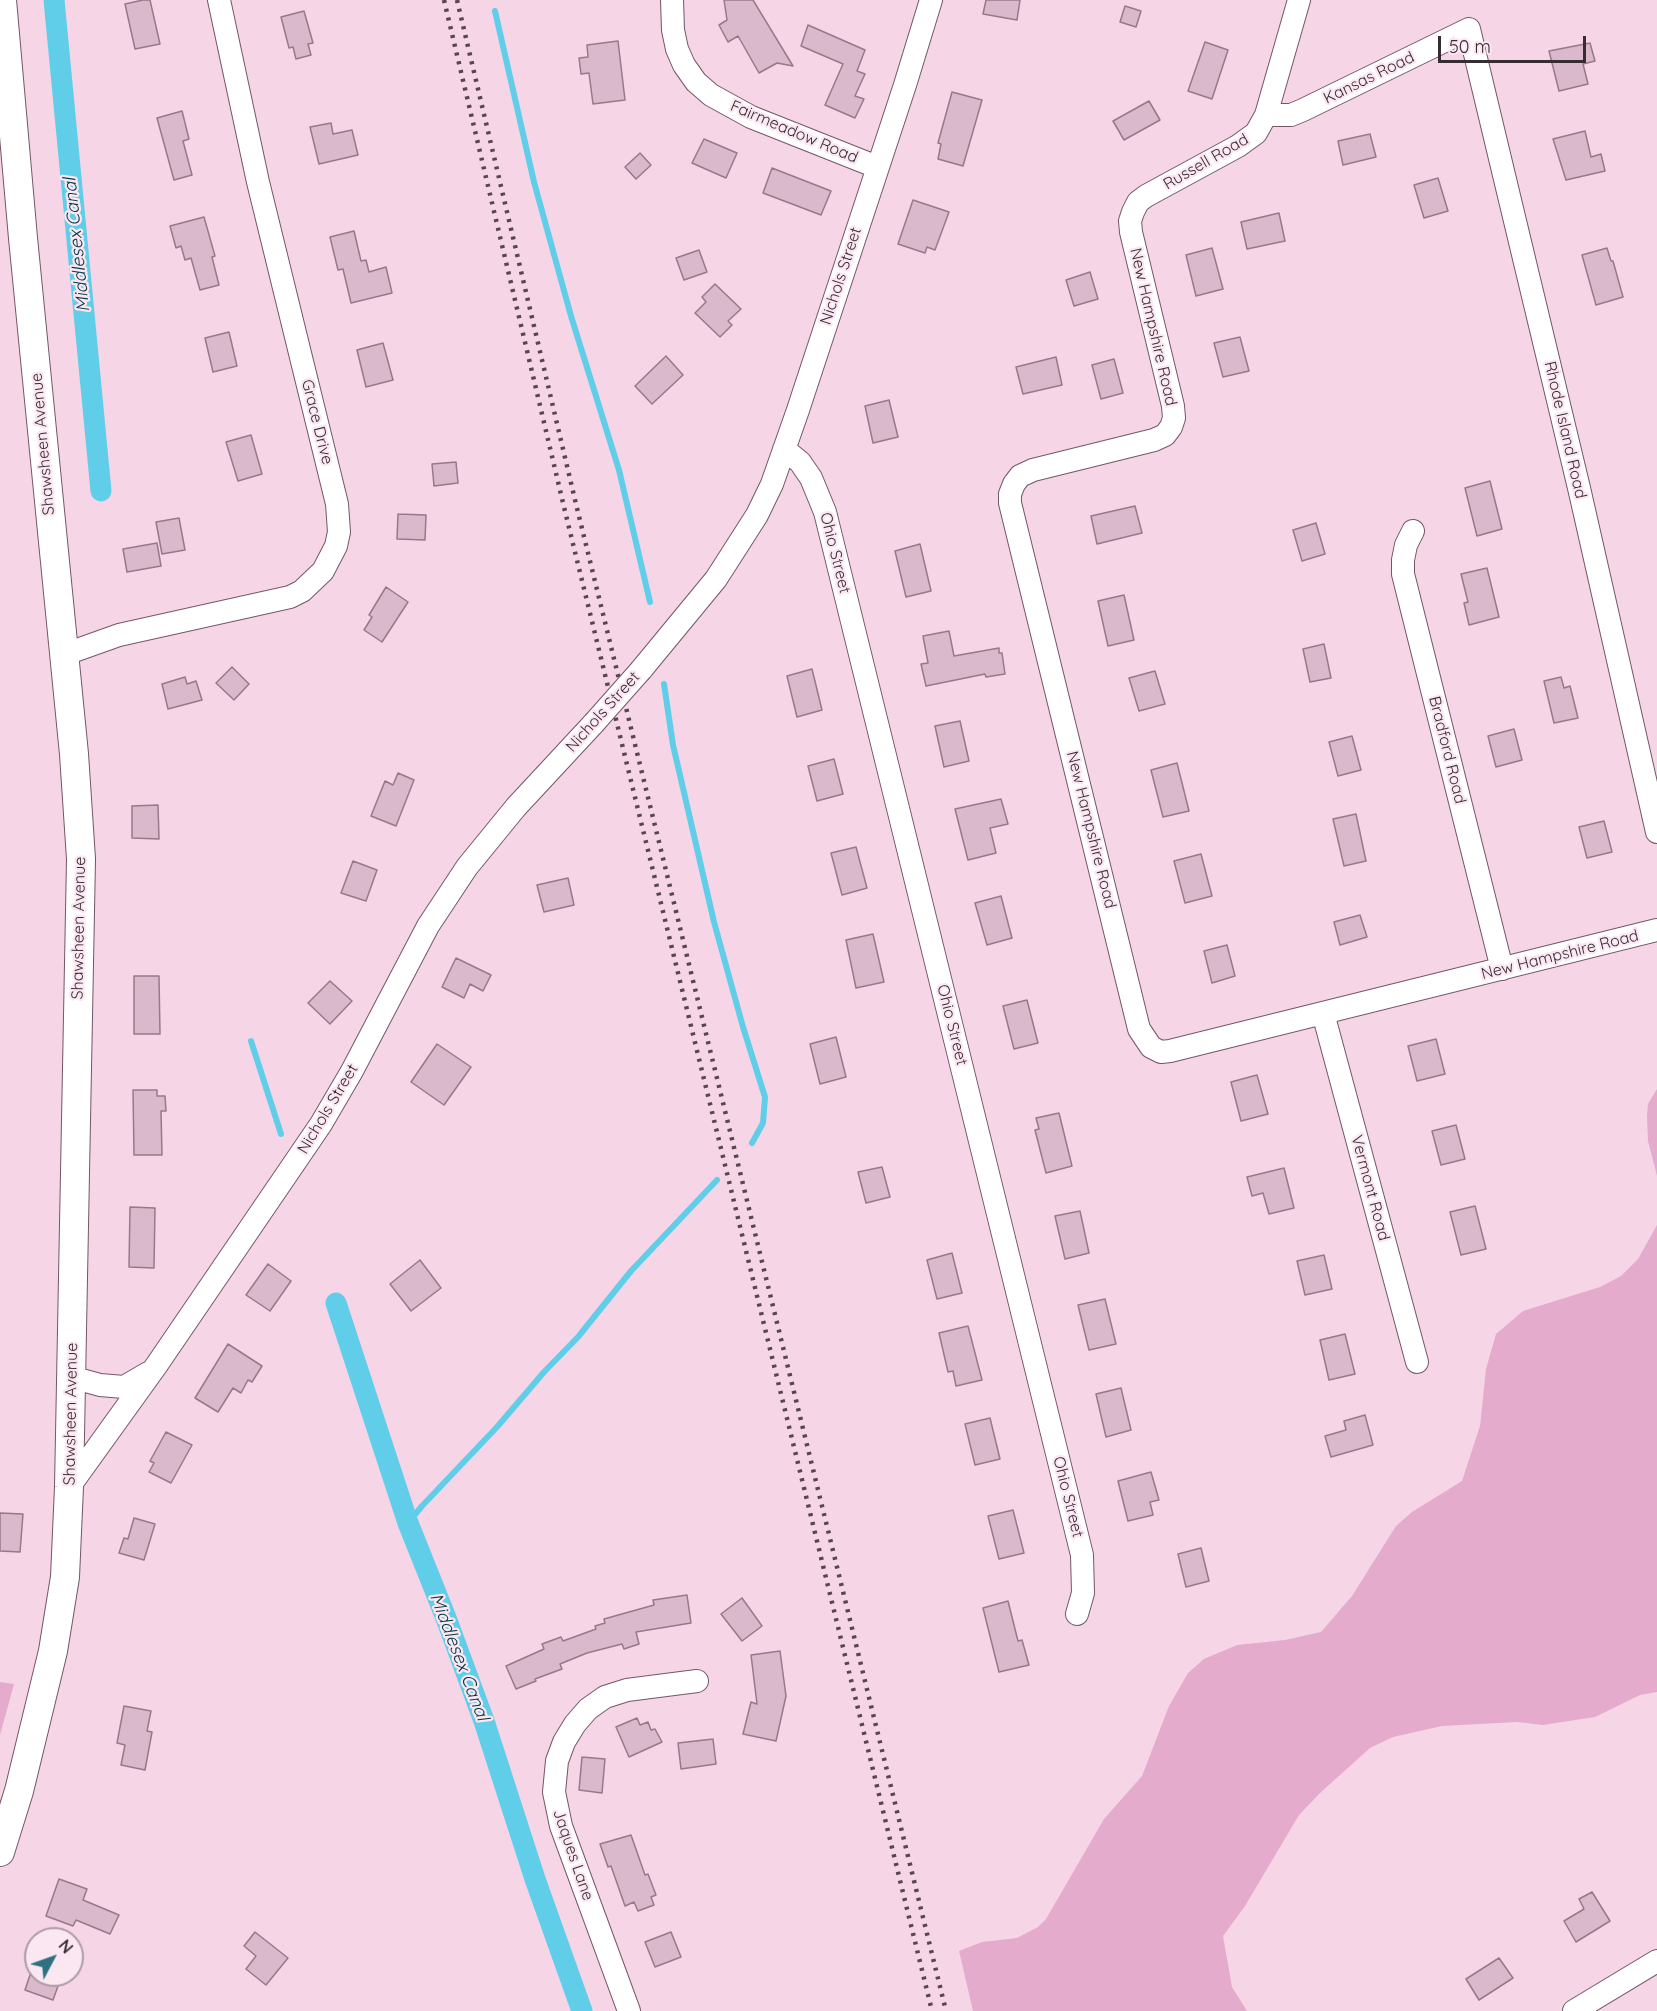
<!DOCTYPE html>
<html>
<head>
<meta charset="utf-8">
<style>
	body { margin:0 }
	#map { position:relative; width:1657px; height:2011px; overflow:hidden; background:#f6d5e7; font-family:Quicksand,sans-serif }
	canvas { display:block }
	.north { position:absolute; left:24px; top:1927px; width:60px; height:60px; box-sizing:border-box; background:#fbe7f2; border:2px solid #ad9ca6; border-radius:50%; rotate:49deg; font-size:16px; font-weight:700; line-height:24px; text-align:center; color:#382c33 }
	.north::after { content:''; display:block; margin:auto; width:21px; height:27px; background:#2e7282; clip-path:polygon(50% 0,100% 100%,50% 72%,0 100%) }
	.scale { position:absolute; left:1438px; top:36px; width:148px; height:27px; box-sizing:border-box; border:3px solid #382c33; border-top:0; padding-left:8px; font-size:18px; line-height:21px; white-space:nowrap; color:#382c33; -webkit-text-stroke:4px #fbe7f2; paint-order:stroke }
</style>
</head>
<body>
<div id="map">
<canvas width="1657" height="2011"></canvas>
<div class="north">N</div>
<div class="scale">50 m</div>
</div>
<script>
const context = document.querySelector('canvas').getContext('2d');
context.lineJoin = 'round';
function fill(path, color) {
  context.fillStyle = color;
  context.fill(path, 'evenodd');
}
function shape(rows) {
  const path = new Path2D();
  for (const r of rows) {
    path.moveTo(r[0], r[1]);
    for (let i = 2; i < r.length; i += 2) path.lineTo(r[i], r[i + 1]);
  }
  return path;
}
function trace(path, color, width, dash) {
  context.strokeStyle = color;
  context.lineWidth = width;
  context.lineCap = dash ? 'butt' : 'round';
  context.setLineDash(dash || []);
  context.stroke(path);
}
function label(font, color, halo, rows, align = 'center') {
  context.font = font + ' Quicksand,sans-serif';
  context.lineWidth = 4.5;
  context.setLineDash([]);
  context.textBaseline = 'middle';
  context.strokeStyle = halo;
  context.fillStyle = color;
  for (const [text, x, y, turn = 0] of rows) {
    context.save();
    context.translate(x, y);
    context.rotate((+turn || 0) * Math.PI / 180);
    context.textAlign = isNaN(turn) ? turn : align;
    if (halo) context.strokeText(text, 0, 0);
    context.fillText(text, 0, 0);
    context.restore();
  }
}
fill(shape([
	[1657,1089,1657,1176,1648,1141,1647,1116,1648,1104],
	[1657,1225,1657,1692,1640,1695,1595,1717,1543,1725,1517,1722,1442,1726,1393,1737,1370,1748,1320,1793,1299,1815,1245,1906,1223,1936,1232,1987,1247,2011,973,2011,959,1951,982,1942,1017,1938,1038,1927,1046,1919,1104,1819,1142,1776,1169,1706,1188,1673,1204,1659,1237,1645,1285,1640,1321,1632,1352,1596,1396,1526,1412,1512,1462,1481,1480,1426,1486,1369,1496,1334,1523,1311,1600,1287,1621,1276,1638,1259],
	[0,1682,14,1684,0,1735]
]), '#e5abcc');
trace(shape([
	[495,11,534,182,571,316,619,470,650,602],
	[664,684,673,745,714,922,743,1027,765,1097,763,1123,752,1143],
	[251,1041,281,1134],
	[408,1523,422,1506,497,1427,544,1372,578,1337,631,1271,717,1180]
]), '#61cee9', 6);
trace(shape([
	[54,0,101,491],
	[336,1303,408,1523,446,1618,484,1721,535,1879,582,2011]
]), '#61cee9', 21);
const building = shape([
	[143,0,150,0,160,44,135,49,125,4,143,0],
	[724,0,753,0,793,66,777,63,759,73,738,36,728,42,719,25,727,20,724,0],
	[986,0,1020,0,1017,20,983,14,986,0],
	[1125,6,1141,11,1136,27,1120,22,1125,6],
	[304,11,313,43,308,44,311,55,296,59,293,47,289,48,281,17,304,11],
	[808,25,865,50,857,71,865,74,855,96,864,99,855,118,825,105,843,64,801,46,808,25],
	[618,41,625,100,593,104,589,73,581,74,579,58,588,57,587,45,618,41],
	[1205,42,1228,50,1212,99,1188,91,1205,42],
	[1590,43,1595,61,1583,64,1588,84,1559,91,1549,51,1590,43],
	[952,92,982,100,963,166,938,159,941,144,938,143,952,92],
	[1149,101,1160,120,1124,140,1113,121,1149,101],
	[182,111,189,139,183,141,192,175,174,180,157,118,182,111],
	[331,123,333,134,352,130,358,155,319,164,310,127,331,123],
	[1585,131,1591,157,1601,154,1605,171,1566,180,1553,139,1585,131],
	[1370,134,1376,157,1343,165,1338,141,1370,134],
	[704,139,737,153,726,178,692,163,704,139],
	[640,153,651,165,636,179,625,167,640,153],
	[772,168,831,191,821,215,763,193,772,168],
	[1438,178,1448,211,1424,218,1414,185,1438,178],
	[913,200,949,212,935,250,927,247,925,253,898,244,913,200],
	[1279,213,1285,241,1247,249,1241,222,1279,213],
	[204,217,215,256,212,257,219,285,200,290,191,258,185,260,181,246,176,248,170,226,204,217],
	[354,231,361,261,366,260,369,272,386,267,392,293,351,303,343,269,338,270,330,237,354,231],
	[1212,248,1223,289,1196,296,1186,255,1212,248],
	[1607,248,1611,261,1613,261,1623,297,1596,305,1582,255,1607,248],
	[699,250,707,272,684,280,676,258,699,250],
	[1090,272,1098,299,1074,306,1066,280,1090,272],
	[715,284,741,309,728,321,732,325,720,337,695,313,706,302,702,297,715,284],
	[229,332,237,366,213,372,205,338,229,332],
	[1240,337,1249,371,1223,377,1214,343,1240,337],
	[383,343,393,380,366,387,357,350,383,343],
	[666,356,683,375,652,404,635,386,666,356],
	[1056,357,1062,385,1023,394,1016,367,1056,357],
	[1114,359,1123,393,1101,399,1092,365,1114,359],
	[889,400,898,437,873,443,865,406,889,400],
	[251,435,262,474,238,481,226,442,251,435],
	[456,462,458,483,434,486,432,464,456,462],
	[1490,481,1502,529,1477,536,1465,488,1490,481],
	[1135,506,1142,533,1097,544,1091,516,1135,506],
	[398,514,426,515,425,540,397,539,398,514],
	[179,518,185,550,162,554,156,522,179,518],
	[1316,523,1325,554,1302,561,1293,530,1316,523],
	[157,543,161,566,127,572,123,549,157,543],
	[920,544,931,591,906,597,895,551,920,544],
	[1487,568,1499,617,1469,625,1464,603,1468,602,1461,574,1487,568],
	[386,587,408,602,382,642,364,630,372,617,369,615,386,587],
	[1124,595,1134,640,1108,646,1098,601,1124,595],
	[949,631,954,656,999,648,999,653,1002,653,1005,674,986,677,985,674,926,686,921,664,928,663,923,636,949,631],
	[1324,644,1331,678,1310,682,1303,649,1324,644],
	[232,667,249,684,234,700,216,683,232,667],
	[812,669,822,710,797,717,787,676,812,669],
	[1155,671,1165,704,1139,711,1129,678,1155,671],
	[185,677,187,684,196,681,202,700,168,709,162,684,185,677],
	[1561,677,1564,688,1570,686,1578,718,1554,723,1544,681,1561,677],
	[960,721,969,761,944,767,935,726,960,721],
	[1514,729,1522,760,1496,767,1488,736,1514,729],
	[1352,736,1361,770,1338,776,1329,742,1352,736],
	[834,759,843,794,817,801,808,766,834,759],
	[1177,763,1189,811,1163,817,1151,770,1177,763],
	[398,773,414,780,396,826,371,816,385,781,393,785,398,773],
	[1001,799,1008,824,990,828,996,853,968,860,955,809,1001,799],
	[158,805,159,839,132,838,132,806,158,805],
	[1356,814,1366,861,1344,866,1333,819,1356,814],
	[1604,821,1612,852,1587,858,1579,827,1604,821],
	[856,847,867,888,842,895,831,853,856,847],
	[1201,854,1212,896,1185,903,1174,861,1201,854],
	[353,861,377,870,366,901,341,893,353,861],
	[568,878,574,905,544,912,537,885,568,878],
	[1001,896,1012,938,987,945,975,903,1001,896],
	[1360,915,1367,937,1340,945,1334,922,1360,915],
	[873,934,884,982,856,988,846,940,873,934],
	[1227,945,1235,976,1212,983,1204,951,1227,945],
	[456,958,491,975,483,991,470,984,464,998,442,987,456,958],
	[134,976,159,976,160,1034,134,1034,134,976],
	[330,981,352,1001,330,1024,308,1003,330,981],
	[1027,1000,1038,1043,1014,1049,1003,1006,1027,1000],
	[836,1037,846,1077,820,1084,810,1044,836,1037],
	[1436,1039,1445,1074,1417,1081,1408,1046,1436,1039],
	[437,1044,471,1067,444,1105,411,1082,437,1044],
	[1257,1075,1268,1114,1241,1121,1231,1082,1257,1075],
	[133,1090,157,1090,157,1096,165,1096,166,1111,161,1111,162,1155,134,1155,133,1090],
	[1059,1113,1072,1166,1046,1173,1035,1130,1039,1129,1036,1118,1059,1113],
	[1456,1125,1465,1159,1441,1165,1432,1131,1456,1125],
	[882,1167,890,1197,866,1203,858,1172,882,1167],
	[1284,1168,1294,1208,1269,1214,1263,1193,1252,1196,1247,1177,1284,1168],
	[1475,1206,1486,1249,1461,1255,1450,1212,1475,1206],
	[130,1207,155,1208,154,1268,129,1267,130,1207],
	[1080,1211,1089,1253,1065,1259,1055,1216,1080,1211],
	[952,1253,962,1293,937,1299,927,1260,952,1253],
	[1324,1255,1332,1289,1305,1295,1297,1261,1324,1255],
	[420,1260,441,1288,411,1311,390,1284,420,1260],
	[268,1264,291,1281,270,1311,246,1295,268,1264],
	[1105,1299,1116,1344,1089,1350,1078,1305,1105,1299],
	[968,1326,982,1380,956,1386,953,1371,948,1372,939,1333,968,1326],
	[1345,1334,1355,1374,1329,1380,1320,1340,1345,1334],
	[228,1344,262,1366,252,1382,248,1380,241,1393,233,1388,218,1412,195,1398,228,1344],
	[1121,1388,1131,1430,1106,1437,1096,1394,1121,1388],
	[1365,1415,1373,1445,1331,1457,1325,1436,1346,1430,1344,1421,1365,1415],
	[990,1418,1000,1459,975,1465,965,1424,990,1418],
	[166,1432,192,1445,171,1483,149,1472,154,1463,150,1461,166,1432],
	[1151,1472,1159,1500,1150,1502,1153,1515,1128,1521,1118,1481,1151,1472],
	[1013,1510,1024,1553,999,1559,988,1516,1013,1510],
	[0,1513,23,1514,20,1552,0,1551,0,1513],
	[134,1518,155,1524,144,1560,119,1553,124,1538,128,1539,134,1518],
	[1201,1548,1209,1581,1186,1587,1178,1554,1201,1548],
	[687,1595,691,1623,636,1632,639,1644,624,1649,622,1644,587,1653,560,1664,562,1669,535,1679,536,1681,516,1689,506,1666,544,1649,542,1644,561,1637,563,1641,596,1629,595,1626,605,1623,604,1619,654,1605,653,1600,687,1595],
	[742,1598,762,1626,742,1641,721,1614,742,1598],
	[1008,1601,1018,1641,1022,1640,1029,1665,999,1672,983,1608,1008,1601],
	[780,1651,786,1696,776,1741,743,1734,751,1702,757,1704,751,1655,780,1651],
	[124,1706,151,1711,147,1731,152,1732,145,1770,121,1765,125,1745,117,1743,124,1706],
	[637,1718,640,1725,648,1722,651,1730,655,1729,662,1742,629,1757,616,1727,637,1718],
	[713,1739,716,1764,681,1769,678,1743,713,1739],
	[582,1757,605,1759,602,1793,579,1790,582,1757],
	[631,1835,645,1875,648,1874,656,1895,651,1897,654,1905,638,1911,634,1902,625,1906,611,1866,608,1867,600,1844,631,1835],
	[59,1879,87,1889,83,1900,119,1915,110,1934,76,1920,73,1926,46,1916,59,1879],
	[1592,1892,1610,1921,1576,1942,1564,1921,1584,1909,1579,1899,1592,1892],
	[255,1932,288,1958,266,1985,246,1969,256,1956,244,1946,255,1932],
	[671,1932,681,1957,655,1967,645,1942,671,1932],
	[1499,1958,1513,1978,1479,2000,1466,1979,1499,1958],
	[30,1975,62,1975,53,2000,25,1990,30,1975]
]);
fill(building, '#d9b9cb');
trace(building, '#97798a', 1.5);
const minor = shape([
	[672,0,673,30,677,49,684,65,696,82,711,95,751,117,877,167],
	[1299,0,1266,115,1256,133,1238,146,1146,196,1138,202,1133,212,1130,221,1131,232,1173,406,1174,418,1171,427,1165,435,1154,440,1033,470,1020,476,1014,484,1010,494,1010,503,1139,1029,1151,1047,1161,1052,1170,1051,1657,930],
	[1266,115,1291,115,1303,110,1469,29,1579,488,1657,832],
	[784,449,800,462,811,478,825,512,1082,1555,1083,1593,1077,1614],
	[1413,531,1406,545,1403,560,1403,574,1502,969],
	[63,655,119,635,290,597,302,591,323,571,336,546,339,532,337,504,258,182,219,0],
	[641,670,716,579,757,515,772,484,798,410,905,85,931,0],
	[1323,1013,1417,1362],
	[71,1377,100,1385,124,1387,148,1373],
	[69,1487,156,1366,321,1124,352,1071,428,926,467,867,516,807,594,723],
	[629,2011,561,1826,554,1792,557,1761,564,1742,575,1724,588,1709,605,1697,627,1690,697,1681],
	[1574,2011,1657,1961]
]);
const major = shape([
	[0,1852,19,1791,53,1651,65,1577,69,1487,81,859,74,754,23,238,2,0]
]);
trace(minor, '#735766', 24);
trace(major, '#735766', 30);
trace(minor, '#fff', 22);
trace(major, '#fff', 28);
trace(shape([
	[444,0,564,507,932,2011],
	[457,0,576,504,946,2011]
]), '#55464f', 4.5, [3, 6]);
const minorBridge = shape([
	[594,723,641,670]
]);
trace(minorBridge, '#735766', 24, []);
trace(minorBridge, '#fff', 22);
label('16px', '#382c33', '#fbe7f2', [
	["Kansas Road",1369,78,-26],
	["Fairmeadow Road",794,132,23],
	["Russell Road",1206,162,-30],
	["Nichols Street",841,276,-72],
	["New Hampshire Road",1153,327,77],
	["Grace Drive",317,422,76],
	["Rhode Island Road",1565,430,77],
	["Shawsheen Avenue",43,444,-95],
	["Ohio Street",835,553,76],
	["Nichols Street",603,712,-48],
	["Bradford Road",1447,750,76],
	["New Hampshire Road",1091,830,76],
	["Shawsheen Avenue",79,928,-89],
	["New Hampshire Road",1560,955,-14],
	["Ohio Street",952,1025,76],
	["Nichols Street",328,1109,-59],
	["Vermont Road",1370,1188,75],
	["Shawsheen Avenue",71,1414,-89],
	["Ohio Street",1068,1497,76],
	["Jaques Lane",573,1855,71]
]);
label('italic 18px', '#003640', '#fbe7f2', [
	["Middlesex Canal",77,245,-96],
	["Middlesex Canal",459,1657,69]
]);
</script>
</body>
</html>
